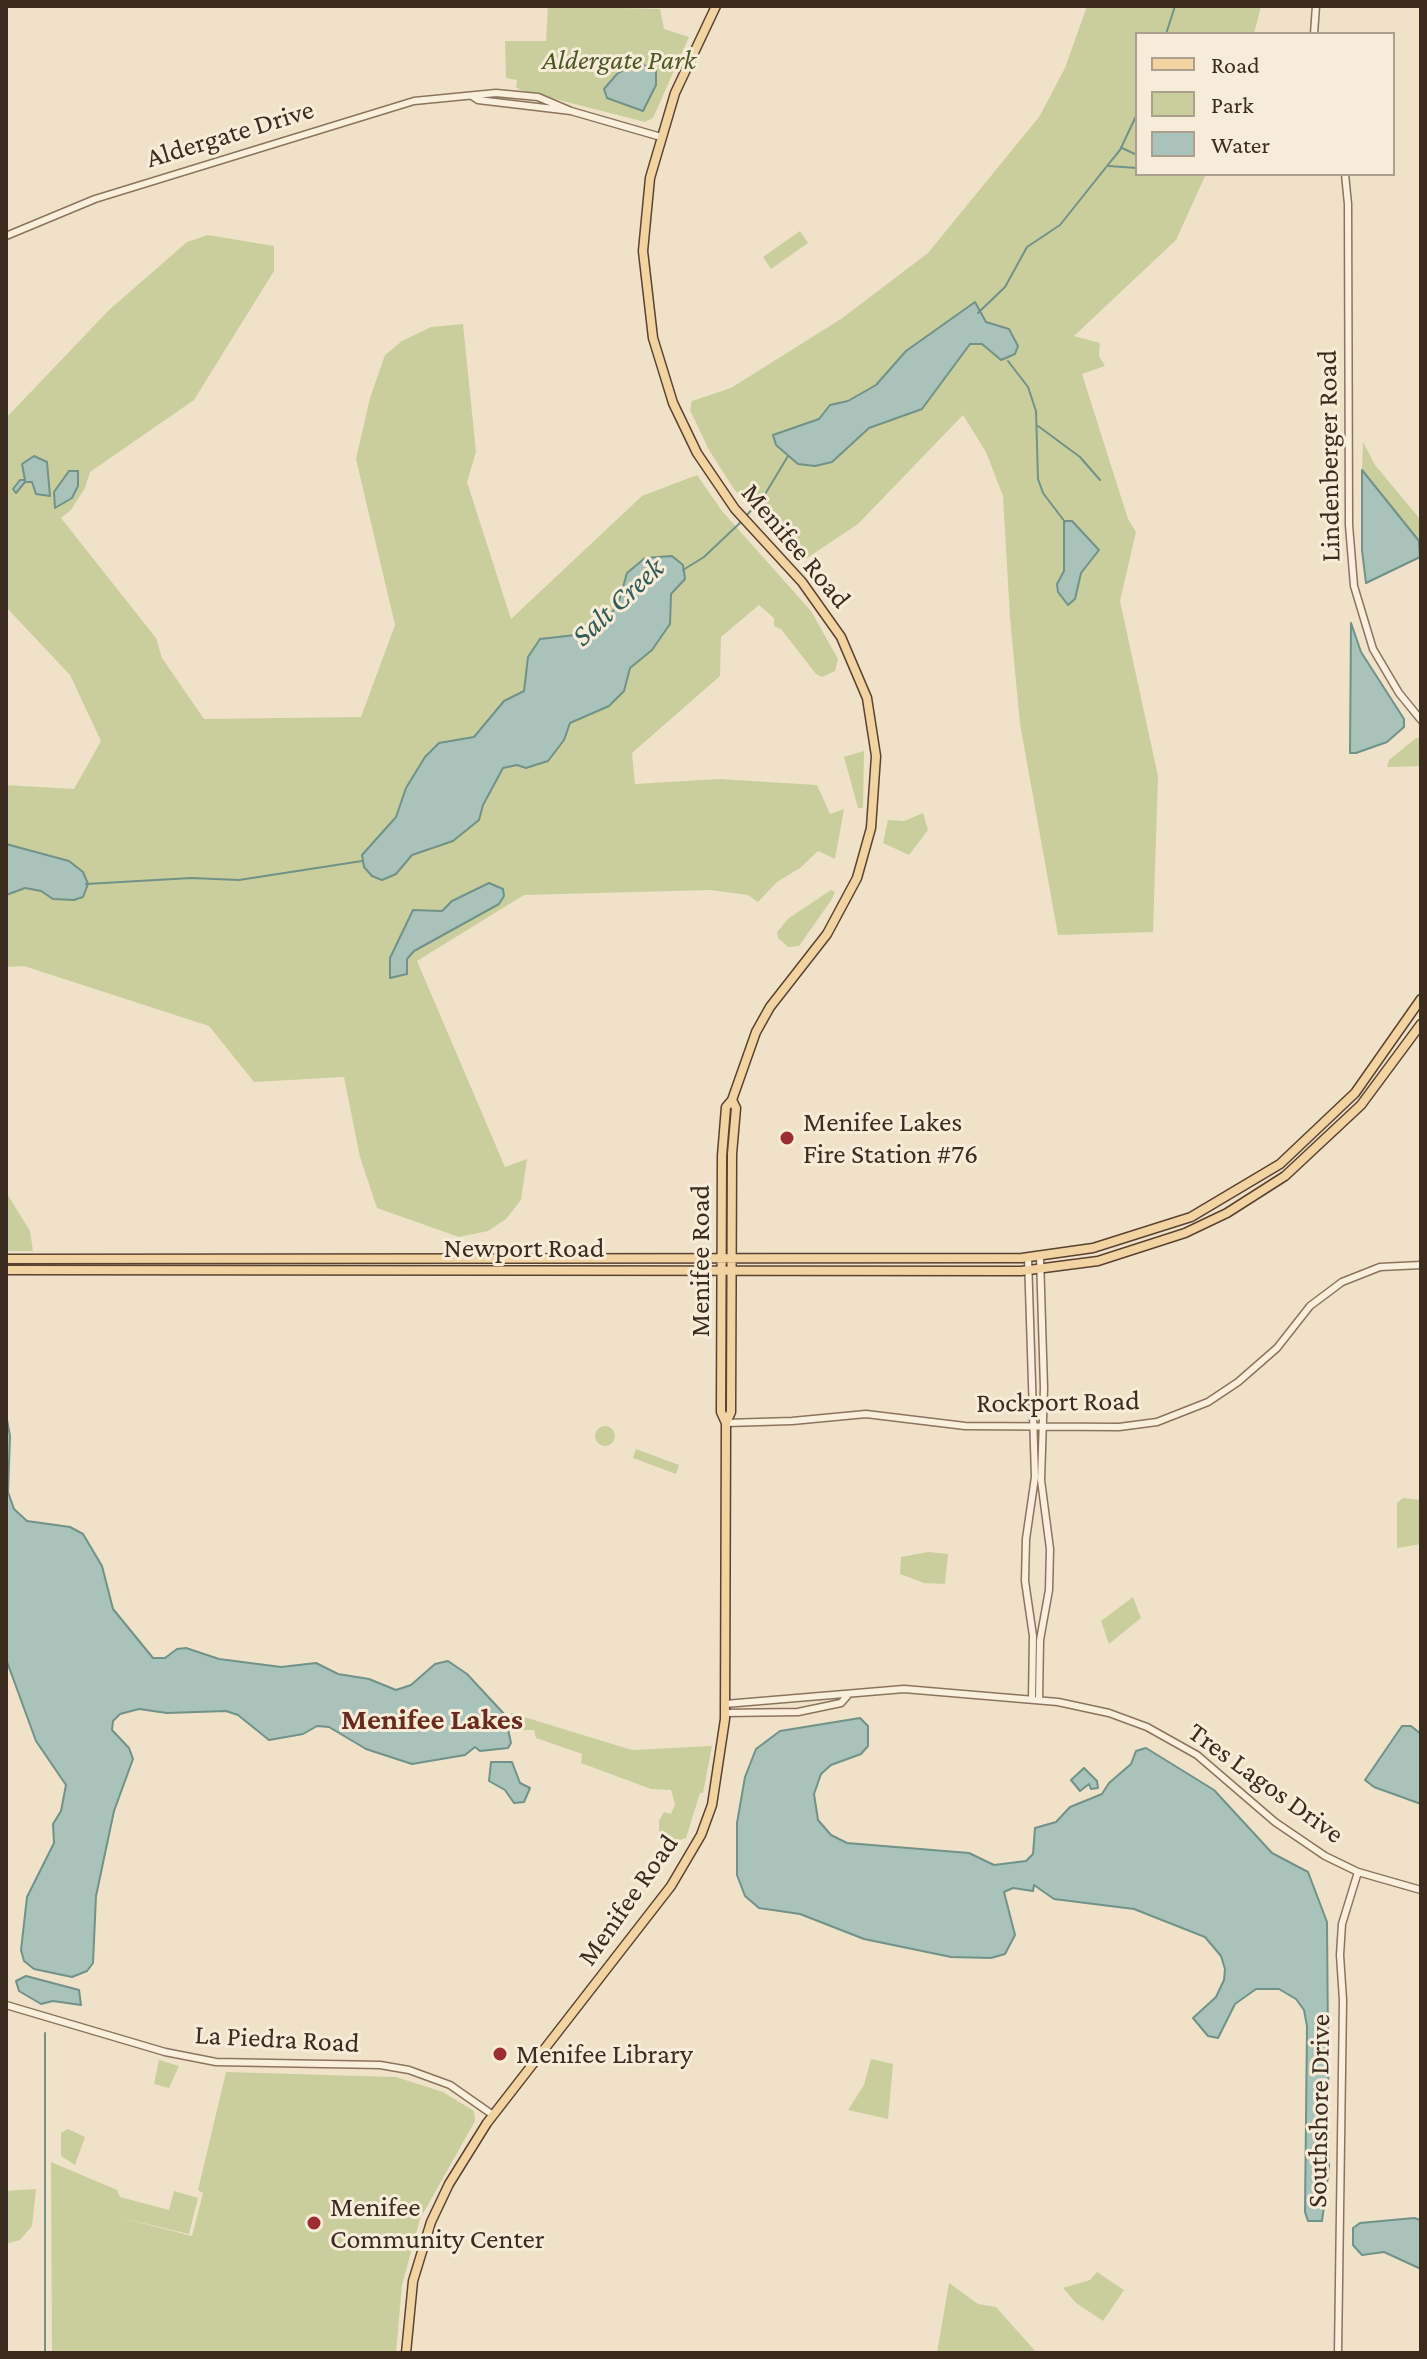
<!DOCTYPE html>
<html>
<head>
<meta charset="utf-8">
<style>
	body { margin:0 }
	#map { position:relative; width:1427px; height:2359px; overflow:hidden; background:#efe2c9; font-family:"Crimson Pro",serif }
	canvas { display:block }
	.frame { position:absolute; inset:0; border:8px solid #3c2c20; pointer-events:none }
	.legend { position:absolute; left:1135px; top:32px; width:260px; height:144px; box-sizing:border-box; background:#f6ecd8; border:2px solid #ac9f8e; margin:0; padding:10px 14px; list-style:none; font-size:24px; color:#3c2c20 }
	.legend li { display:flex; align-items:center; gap:16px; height:40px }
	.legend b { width:40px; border:2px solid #ac9f8e }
</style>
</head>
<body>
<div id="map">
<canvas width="1427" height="2359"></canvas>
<div class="frame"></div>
<ul class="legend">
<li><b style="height:10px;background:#f1d4a1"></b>Road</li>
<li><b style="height:22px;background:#cace9c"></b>Park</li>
<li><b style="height:22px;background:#a9c3ba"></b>Water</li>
</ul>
</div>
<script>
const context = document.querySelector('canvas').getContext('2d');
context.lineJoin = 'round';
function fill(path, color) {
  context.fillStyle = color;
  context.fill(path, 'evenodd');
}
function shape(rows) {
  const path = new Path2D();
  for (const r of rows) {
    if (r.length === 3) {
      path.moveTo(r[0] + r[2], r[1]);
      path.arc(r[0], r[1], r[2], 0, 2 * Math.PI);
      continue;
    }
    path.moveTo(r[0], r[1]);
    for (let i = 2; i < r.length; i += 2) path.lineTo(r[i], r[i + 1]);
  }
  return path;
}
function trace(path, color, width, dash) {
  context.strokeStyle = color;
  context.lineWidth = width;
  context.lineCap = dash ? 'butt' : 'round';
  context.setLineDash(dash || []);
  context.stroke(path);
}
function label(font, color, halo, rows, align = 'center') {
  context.font = font + ' "Crimson Pro",serif';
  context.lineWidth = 6;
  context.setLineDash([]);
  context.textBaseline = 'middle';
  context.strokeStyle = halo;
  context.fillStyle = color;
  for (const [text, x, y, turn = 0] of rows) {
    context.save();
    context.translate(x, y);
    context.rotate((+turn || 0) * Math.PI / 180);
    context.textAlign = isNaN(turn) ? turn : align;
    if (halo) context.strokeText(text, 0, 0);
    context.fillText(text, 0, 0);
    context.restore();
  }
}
fill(shape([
	[548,6,660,9,664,29,689,37,653,118,645,122,520,90,516,87,517,80,506,78,505,41,546,41],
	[1087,6,1261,6,1254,34,1137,34,1137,174,1206,174,1176,240,1074,336,1100,343,1099,356,1105,366,1082,374,1128,519,1136,532,1120,601,1158,776,1153,932,1058,935,1020,724,1010,618,1003,496,986,452,963,415,858,524,801,562,734,489,709,450,690,410,692,401,731,388,841,319,928,253,1039,117,1065,68],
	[800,231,808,243,771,269,763,257],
	[208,235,274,246,274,271,194,400,90,472,85,488,71,510,61,518,156,638,162,658,204,719,361,717,395,625,356,459,370,398,385,355,402,341,431,327,463,324,476,452,467,482,511,619,642,496,697,475,722,511,811,611,838,659,835,671,822,677,816,674,781,629,774,626,774,618,759,605,721,637,720,676,632,753,635,784,719,779,817,785,830,814,844,809,835,859,818,851,800,868,777,882,758,902,748,895,710,890,524,895,417,961,505,1167,527,1159,521,1200,506,1219,488,1231,459,1237,377,1208,360,1157,344,1077,254,1082,209,1026,24,966,6,967,6,785,74,789,101,741,70,675,6,607,6,418,109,310,187,242],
	[1363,442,1375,465,1420,519,1421,558,1419,541,1362,470],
	[1416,738,1421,738,1421,766,1387,767,1389,760],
	[864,751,863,808,858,808,844,757],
	[923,813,928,830,909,855,883,843,888,820,904,821],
	[831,890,835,892,832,899,799,946,788,947,778,938,777,932,789,918],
	[6,1192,30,1231,33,1251,6,1251],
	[605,1436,10],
	[636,1449,679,1465,676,1474,633,1458],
	[1403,1498,1421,1500,1421,1544,1397,1548,1397,1503],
	[928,1552,948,1554,945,1584,924,1583,900,1574,901,1557],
	[1133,1597,1141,1618,1109,1644,1101,1621],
	[511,1713,632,1750,712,1746,703,1793,700,1793,686,1838,676,1841,659,1832,659,1821,664,1812,671,1814,675,1804,671,1790,651,1789,581,1763,582,1754,536,1738,534,1730,512,1730],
	[871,2059,893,2064,888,2119,848,2110,864,2085],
	[159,2060,179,2066,169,2088,154,2084],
	[226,2072,396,2077,443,2092,474,2111,475,2121,420,2219,402,2285,396,2353,52,2353,51,2162,117,2190,120,2197,169,2210,174,2191,198,2198,189,2234,114,2216,192,2236,203,2193,198,2190],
	[68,2129,85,2137,75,2165,61,2156,61,2133],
	[36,2189,32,2226,20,2240,6,2244,6,2191],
	[1097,2272,1124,2290,1103,2321,1076,2303,1063,2288,1090,2280],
	[949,2283,978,2304,996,2307,1037,2353,937,2353]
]), '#cace9c');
const water = shape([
	[636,63,656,69,656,85,643,111,607,98,604,89,617,74,636,63],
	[975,302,986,322,1009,329,1018,346,1015,354,1001,360,982,344,970,344,922,409,869,428,832,462,815,466,798,464,776,445,773,435,819,419,830,405,848,401,876,385,906,351,975,302],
	[34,456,47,462,50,496,36,494,32,482,25,482,16,493,13,489,20,480,25,480,22,464,34,456],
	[1362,470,1419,541,1420,557,1366,583,1362,550,1362,470],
	[69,471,78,471,78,486,72,498,55,508,54,492,69,471],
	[1064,521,1072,521,1099,550,1081,573,1075,599,1068,605,1058,592,1057,584,1064,571,1064,521],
	[672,556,683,565,685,579,671,594,670,624,652,650,630,668,624,691,609,706,570,723,564,740,548,761,526,768,517,765,503,768,483,805,479,820,453,841,412,855,396,874,382,880,372,876,364,867,362,855,396,817,406,788,425,757,439,743,474,737,504,701,524,691,528,657,540,639,584,634,606,623,619,601,627,573,645,558,672,556],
	[1351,623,1361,652,1404,719,1404,727,1387,742,1356,753,1350,753,1351,623],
	[6,844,69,861,83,872,88,884,83,897,74,900,53,899,41,891,25,888,6,895,6,844],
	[489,883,503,889,504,896,499,904,414,951,407,959,407,974,390,978,390,958,413,910,442,911,452,901,489,883],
	[6,1414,10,1436,8,1492,14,1509,27,1521,70,1527,83,1534,102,1566,113,1609,153,1658,165,1658,177,1649,186,1648,219,1659,281,1667,316,1663,338,1674,369,1679,396,1690,411,1685,435,1664,448,1661,467,1674,505,1715,511,1743,508,1748,480,1751,475,1747,465,1755,412,1764,366,1749,329,1727,317,1726,303,1734,269,1740,238,1715,226,1711,167,1713,139,1709,120,1714,113,1721,112,1730,129,1748,133,1759,114,1811,96,1896,93,1963,87,1971,72,1977,34,1969,24,1961,21,1950,27,1897,54,1843,53,1824,61,1811,66,1785,36,1741,6,1659,6,1414],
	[860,1718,868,1726,868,1746,861,1754,831,1765,821,1774,814,1794,818,1820,831,1835,847,1843,969,1853,994,1865,1026,1861,1033,1854,1035,1828,1056,1822,1070,1807,1102,1794,1109,1783,1131,1764,1136,1751,1146,1748,1214,1790,1272,1853,1308,1872,1327,1922,1329,2168,1322,2221,1308,2221,1305,2212,1307,2026,1304,2010,1296,1999,1279,1989,1256,1989,1235,2004,1218,2038,1208,2036,1193,2018,1216,1997,1224,1980,1225,1969,1221,1956,1205,1937,1134,1909,1054,1899,1034,1885,1033,1891,1013,1888,1004,1892,1015,1935,1005,1954,991,1958,951,1957,864,1939,800,1914,759,1908,745,1896,737,1875,737,1823,745,1777,756,1749,780,1731,860,1718],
	[1402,1726,1411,1726,1421,1734,1421,1804,1374,1787,1365,1780,1402,1726],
	[491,1762,512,1762,520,1783,530,1788,524,1802,514,1803,505,1790,489,1781,491,1762],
	[1084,1768,1097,1781,1098,1788,1091,1789,1089,1784,1080,1791,1071,1780,1084,1768],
	[26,1976,79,1990,81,2005,53,2001,41,2004,19,1991,16,1981,26,1976],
	[1414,2218,1421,2220,1421,2269,1384,2252,1362,2255,1353,2245,1353,2228,1360,2223,1414,2218]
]);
fill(water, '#a9c3ba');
trace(water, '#709288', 2);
trace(shape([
	[1166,34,1175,6],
	[1122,148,1137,155],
	[1109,166,1137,168],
	[978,313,1005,287,1027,247,1060,225,1107,166,1120,150,1137,114],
	[1008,361,1028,387,1036,411,1038,479,1043,493,1065,522],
	[1038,426,1080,457,1100,480],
	[746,516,764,496,788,456],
	[683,570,704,557,742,521],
	[86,884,191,878,239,880,362,861],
	[45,2033,45,2353]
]), '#709288', 2);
const minor = shape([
	[1314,34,1316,6],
	[472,96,478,100,571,111,661,137],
	[1345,174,1348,204,1349,525,1354,586,1373,649,1399,693,1421,720],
	[6,236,95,199,414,101,496,93,538,97,571,111],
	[1028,1258,1035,1477,1026,1539,1025,1581,1033,1636,1032,1699],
	[726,1423,792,1421,866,1414,965,1426,1119,1427,1157,1422,1208,1402,1238,1382,1277,1348,1310,1306,1342,1282,1380,1267,1421,1265],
	[1039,1700,1040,1640,1049,1590,1050,1549,1041,1480,1044,1388,1040,1257],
	[725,1704,904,1689,1058,1702,1109,1713,1147,1727,1197,1755,1275,1822,1325,1856,1358,1872,1421,1890],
	[725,1713,798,1712,841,1703,848,1695],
	[6,2005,165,2052,216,2062,380,2065,409,2070,450,2085,493,2115],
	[1338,2353,1343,2000,1340,1955,1342,1924,1358,1872]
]);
const major = shape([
	[716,6,675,93,650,178,643,251,653,338,673,403,697,453,735,509,802,582,841,637,867,698,876,756,871,828,857,878,827,934,770,1007,756,1032,732,1100,726,1107,722,1156,721,1412,726,1423],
	[6,1259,1022,1258,1093,1248,1191,1217,1280,1164,1355,1093,1421,999],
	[6,1270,1021,1271,1098,1261,1185,1233,1227,1213,1285,1176,1361,1105,1421,1024],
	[406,2353,413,2281,431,2222,449,2184,487,2123,671,1886,701,1835,712,1805,725,1719,726,1423,731,1412,732,1154,736,1108,732,1100]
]);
trace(minor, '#8c735d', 9);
trace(major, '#5a4231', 11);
trace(minor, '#f9efdc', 6);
trace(major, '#f1d4a1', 8);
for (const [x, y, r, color] of [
	[787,1138,8,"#9b2d33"],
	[500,2054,8,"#9b2d33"],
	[314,2223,8,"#9b2d33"]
]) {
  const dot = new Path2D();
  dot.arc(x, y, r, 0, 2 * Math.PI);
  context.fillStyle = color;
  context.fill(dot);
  trace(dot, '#f6ecd8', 3);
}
label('italic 28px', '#4e5827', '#f6ecd8', [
	["Aldergate Park",619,60]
]);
label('28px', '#3c2c20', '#f6ecd8', [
	["Aldergate Drive",230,134,-17],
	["Lindenberger Road",1329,456,-91],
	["Menifee Road",796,546,50],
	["Newport Road",524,1248],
	["Menifee Road",700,1261,-90],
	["Rockport Road",1058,1402,-1],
	["Tres Lagos Drive",1266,1783,36],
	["Menifee Road",628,1900,-55],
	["La Piedra Road",277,2039,3],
	["Southshore Drive",1319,2111,-89]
]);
label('28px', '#3c2c20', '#f6ecd8', [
	["Menifee Lakes",803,1122],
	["Fire Station #76",803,1154],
	["Menifee Library",516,2054],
	["Menifee",330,2207],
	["Community Center",330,2239]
], 'left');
label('italic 30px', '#305c57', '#f6ecd8', [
	["Salt Creek",618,602,-43]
]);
label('bold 30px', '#692b20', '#f6ecd8', [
	["Menifee Lakes",432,1720]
]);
</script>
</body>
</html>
